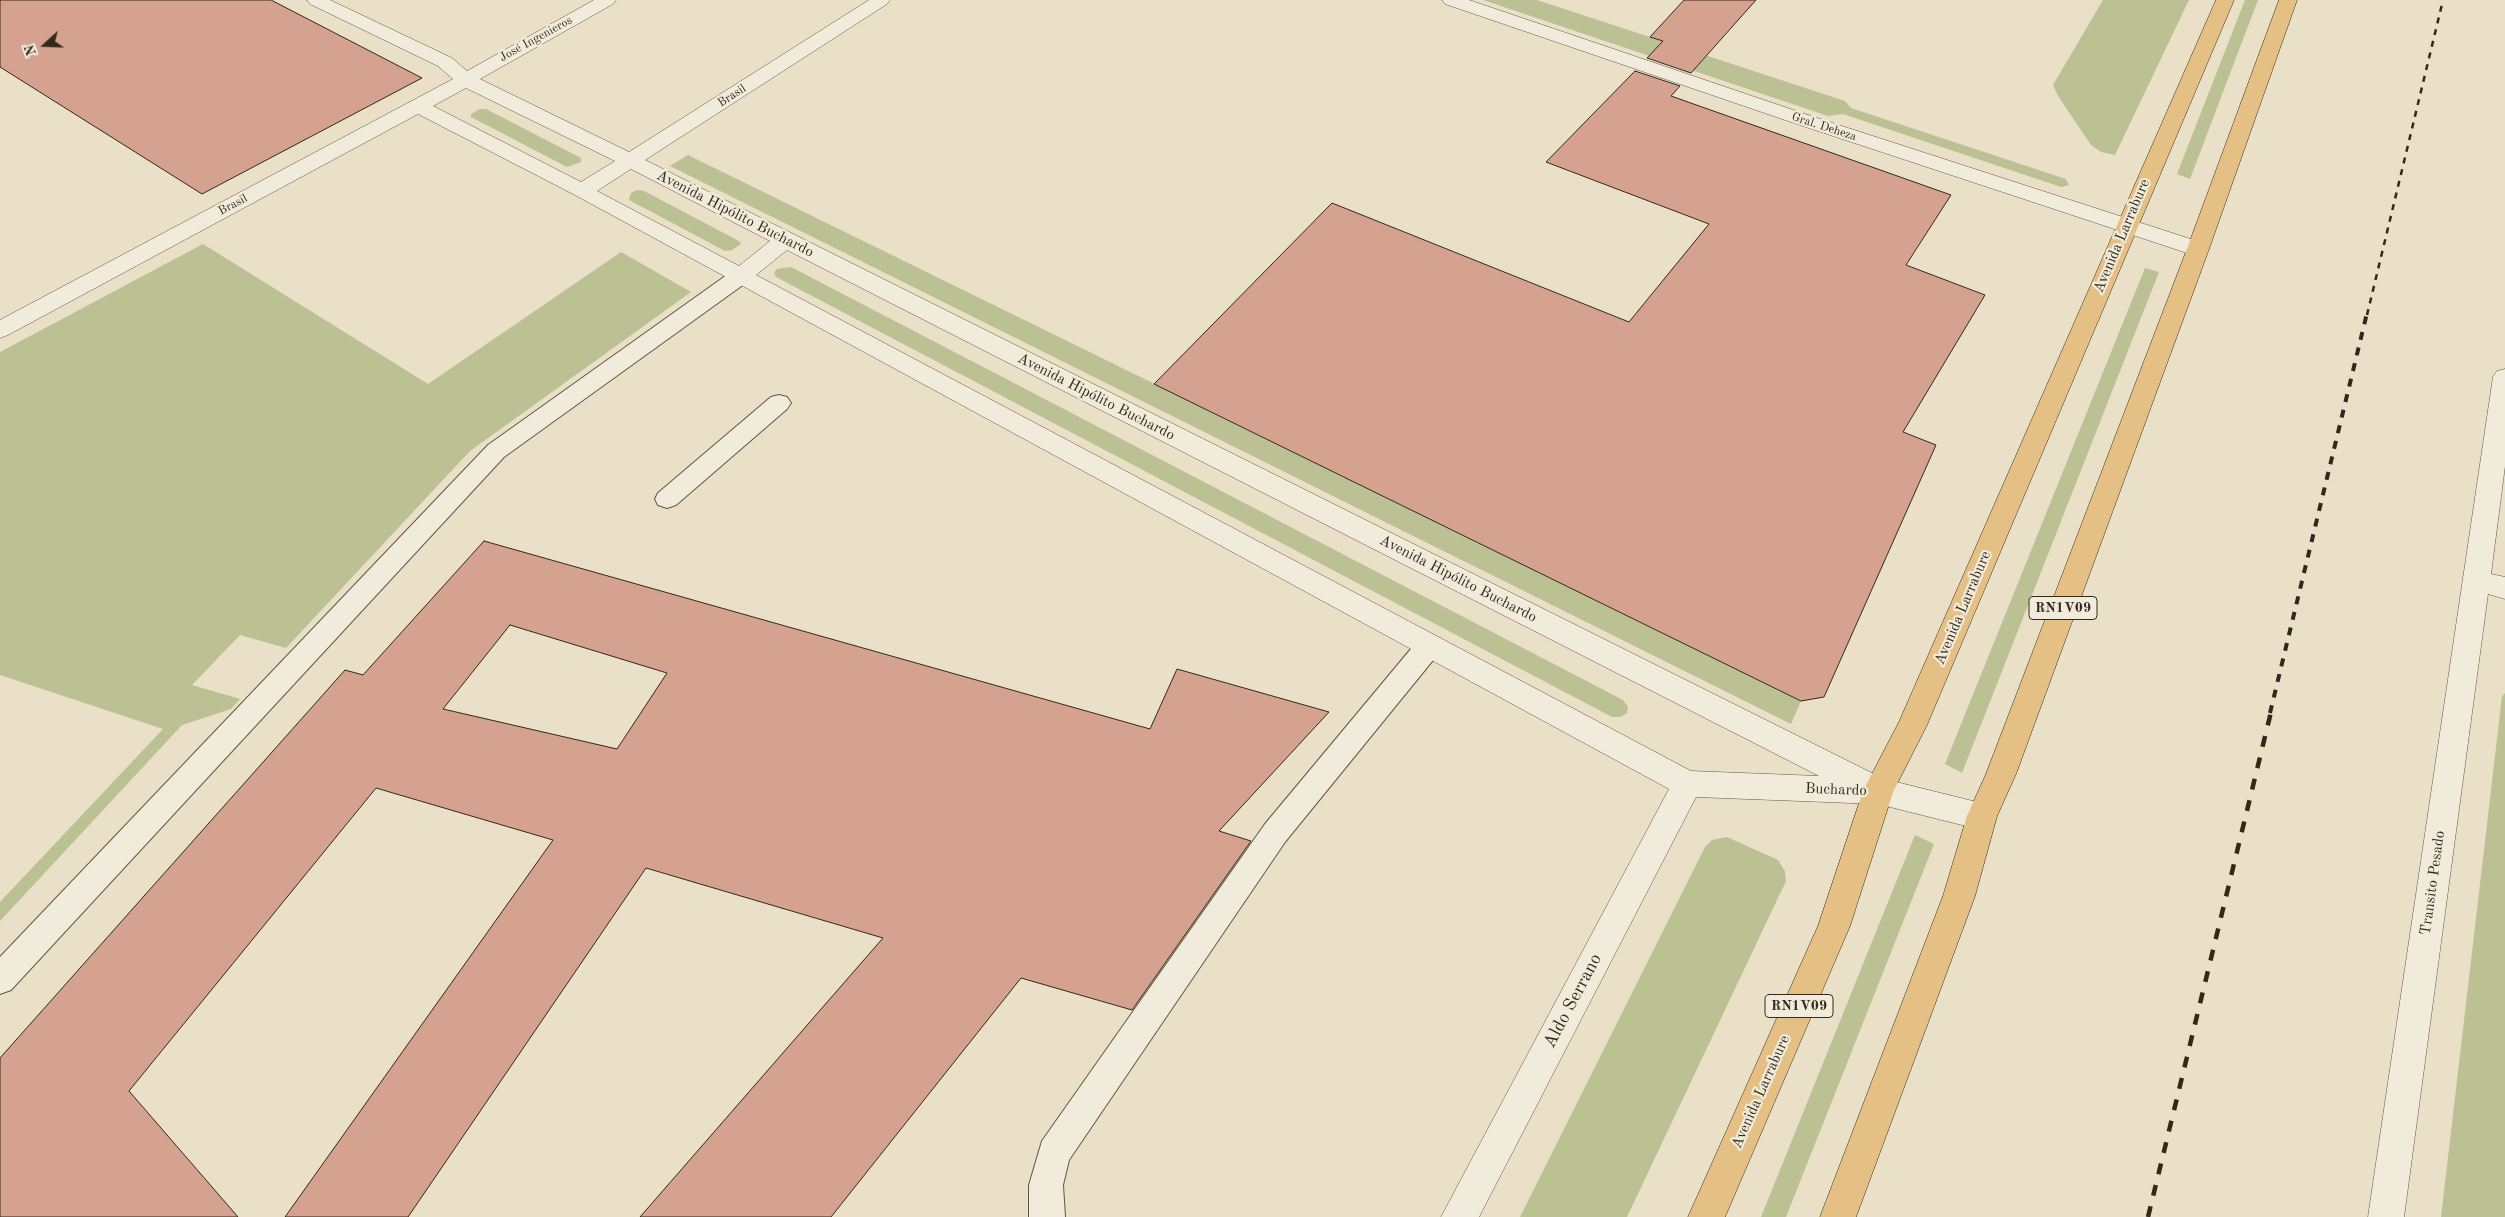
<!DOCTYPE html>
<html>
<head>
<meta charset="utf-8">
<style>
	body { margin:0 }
	#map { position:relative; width:2505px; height:1217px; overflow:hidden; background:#e9e0c7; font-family:"Old Standard TT",serif }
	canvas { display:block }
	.north { position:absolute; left:20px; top:20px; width:50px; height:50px; -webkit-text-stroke:4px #f1ebdb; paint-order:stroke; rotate:250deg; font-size:14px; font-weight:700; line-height:20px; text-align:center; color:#33281b }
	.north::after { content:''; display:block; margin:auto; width:18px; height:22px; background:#33281b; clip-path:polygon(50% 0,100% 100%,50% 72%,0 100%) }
</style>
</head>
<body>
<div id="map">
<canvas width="2505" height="1217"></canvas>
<div class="north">N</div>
</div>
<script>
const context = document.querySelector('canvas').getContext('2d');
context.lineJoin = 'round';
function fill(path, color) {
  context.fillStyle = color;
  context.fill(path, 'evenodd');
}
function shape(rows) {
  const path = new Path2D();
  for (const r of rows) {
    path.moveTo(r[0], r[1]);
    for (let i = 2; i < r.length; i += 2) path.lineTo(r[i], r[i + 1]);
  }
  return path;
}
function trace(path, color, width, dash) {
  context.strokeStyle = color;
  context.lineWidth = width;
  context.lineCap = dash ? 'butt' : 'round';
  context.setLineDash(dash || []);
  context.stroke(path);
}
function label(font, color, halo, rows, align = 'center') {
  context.font = font + ' "Old Standard TT",serif';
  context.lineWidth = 4.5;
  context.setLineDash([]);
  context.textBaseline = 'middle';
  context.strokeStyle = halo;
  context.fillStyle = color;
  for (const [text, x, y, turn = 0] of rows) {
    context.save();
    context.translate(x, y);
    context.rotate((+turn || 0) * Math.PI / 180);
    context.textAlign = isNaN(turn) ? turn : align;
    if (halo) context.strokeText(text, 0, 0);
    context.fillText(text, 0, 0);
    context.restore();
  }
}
fill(shape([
	[1483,0,1537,0,1845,101,1851,108,2066,179,2069,185,2061,187,1843,114,1828,116],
	[2103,0,2189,0,2115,155,2101,152,2091,145,2058,96,2053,85],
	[2245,0,2258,0,2190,179,2177,174],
	[480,109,486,109,581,158,581,162,567,167,471,117,471,114],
	[688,155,1801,701,1791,724,670,166],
	[637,190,644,191,739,241,741,244,732,250,725,251,629,200,631,193],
	[203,244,428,384,621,252,691,292,470,451,286,648,240,635,192,685,240,699,231,709,182,725,0,921,0,902,163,729,0,675,0,352],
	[791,267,1623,700,1628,707,1627,713,1621,717,1612,717,776,277,774,273,777,269],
	[2145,268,2159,272,1962,773,1945,764],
	[2505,693,2505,1217,2441,1217,2502,696],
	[1915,835,1934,844,1786,1217,1761,1217],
	[1727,837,1778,860,1785,871,1786,881,1627,1217,1520,1217,1705,847,1712,840]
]), '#bbc192');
const building = shape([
	[0,0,271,0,422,78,202,194,0,67,0,0],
	[1684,0,1756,0,1691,73,1647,58,1663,41,1650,37,1684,0],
	[1635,71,1680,86,1671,96,1951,195,1906,265,1985,295,1903,432,1936,445,1824,697,1801,701,1154,384,1332,203,1629,322,1709,224,1546,162,1635,71],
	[484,541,1150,729,1177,669,1329,712,1219,831,1251,841,1132,1010,1021,978,831,1217,640,1217,883,938,646,868,408,1217,285,1217,553,840,376,788,129,1091,238,1217,0,1217,0,1058,345,670,363,675,484,541],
	[510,625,667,673,617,749,443,709,510,625]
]);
fill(building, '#d5a28f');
trace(building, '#33281b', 1);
const lane = shape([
	[739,270,747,272,750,277,747,282,504,457,11,990,0,994,0,957,488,445,731,272,739,270],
	[779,395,787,397,791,403,787,409,676,505,667,508,658,505,655,499,658,493,771,397,779,395],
	[1429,635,1438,638,1442,646,1438,654,1285,842,1069,1160,1063,1185,1065,1217,1029,1217,1029,1185,1042,1141,1265,824,1420,638,1429,635]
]);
const street = shape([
	[307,0,330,0,452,58,467,71,594,0,616,0,613,4,480,79,629,152,869,0,890,0,887,4,645,160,1884,779,1993,806,1997,816,1993,826,1982,830,1878,804,1696,797,1479,1217,1441,1217,1669,789,575,195,418,114,8,335,0,338,0,320,453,79,438,66,310,4,307,0],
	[466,88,615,161,581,182,433,106,466,88],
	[631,169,770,241,739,266,597,191,631,169],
	[787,250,1819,776,1691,771,756,275,787,250],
	[1442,0,1469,0,1811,116,2206,244,2209,249,2206,254,2198,256,2190,254,1797,124,1445,4,1442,0],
	[2505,369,2505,466,2491,574,2505,577,2505,599,2488,594,2404,1217,2368,1217,2493,377,2497,371,2505,369]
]);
const primary = shape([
	[2216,0,2234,0,1927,725,1893,792,1850,926,1725,1217,1688,1217,1818,926,1863,791,1899,722,2216,0],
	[2279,0,2297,0,2209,249,2016,774,1997,816,1975,896,1856,1217,1820,1217,1943,896,1967,816,1986,774,2187,249,2279,0]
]);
trace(lane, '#605646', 2);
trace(street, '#605646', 1);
trace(primary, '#33281b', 1);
fill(lane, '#f1ebdb');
fill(street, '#f1ebdb');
fill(primary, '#e4c084');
trace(shape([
	[2367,315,2443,0]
]), '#33281b', 2.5, [6, 6]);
trace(shape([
	[2270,713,2367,313]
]), '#33281b', 4, [8, 8]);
trace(shape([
	[2148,1217,2271,712]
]), '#33281b', 4.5, [11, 11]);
label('12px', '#33281b', '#f1ebdb', [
	["José Ingenieros",536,39,-29],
	["Brasil",732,96,-33],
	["Gral. Deheza",1824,127,18],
	["Brasil",233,205,-28]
]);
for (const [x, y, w] of [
	[2063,608,68],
	[1799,1006,68]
]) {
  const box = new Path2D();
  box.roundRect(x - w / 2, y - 11.5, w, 23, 4);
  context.fillStyle = '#f1ebdb';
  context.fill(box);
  trace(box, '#33281b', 1);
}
label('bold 14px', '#33281b', null, [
	["RN1V09",2063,608],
	["RN1V09",1799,1006]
]);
label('15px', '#33281b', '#f1ebdb', [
	["Avenida Hipólito Buchardo",735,214,27],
	["Avenida Larrabure",2122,236,-67],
	["Avenida Hipólito Buchardo",1096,397,27],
	["Avenida Hipólito Buchardo",1458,579,27],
	["Avenida Larrabure",1963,608,-67],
	["Buchardo",1836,790,2],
	["Transito Pesado",2433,883,-82],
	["Avenida Larrabure",1761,1092,-66]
]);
label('18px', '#33281b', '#f1ebdb', [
	["Aldo Serrano",1573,1001,-62]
]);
</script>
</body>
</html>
